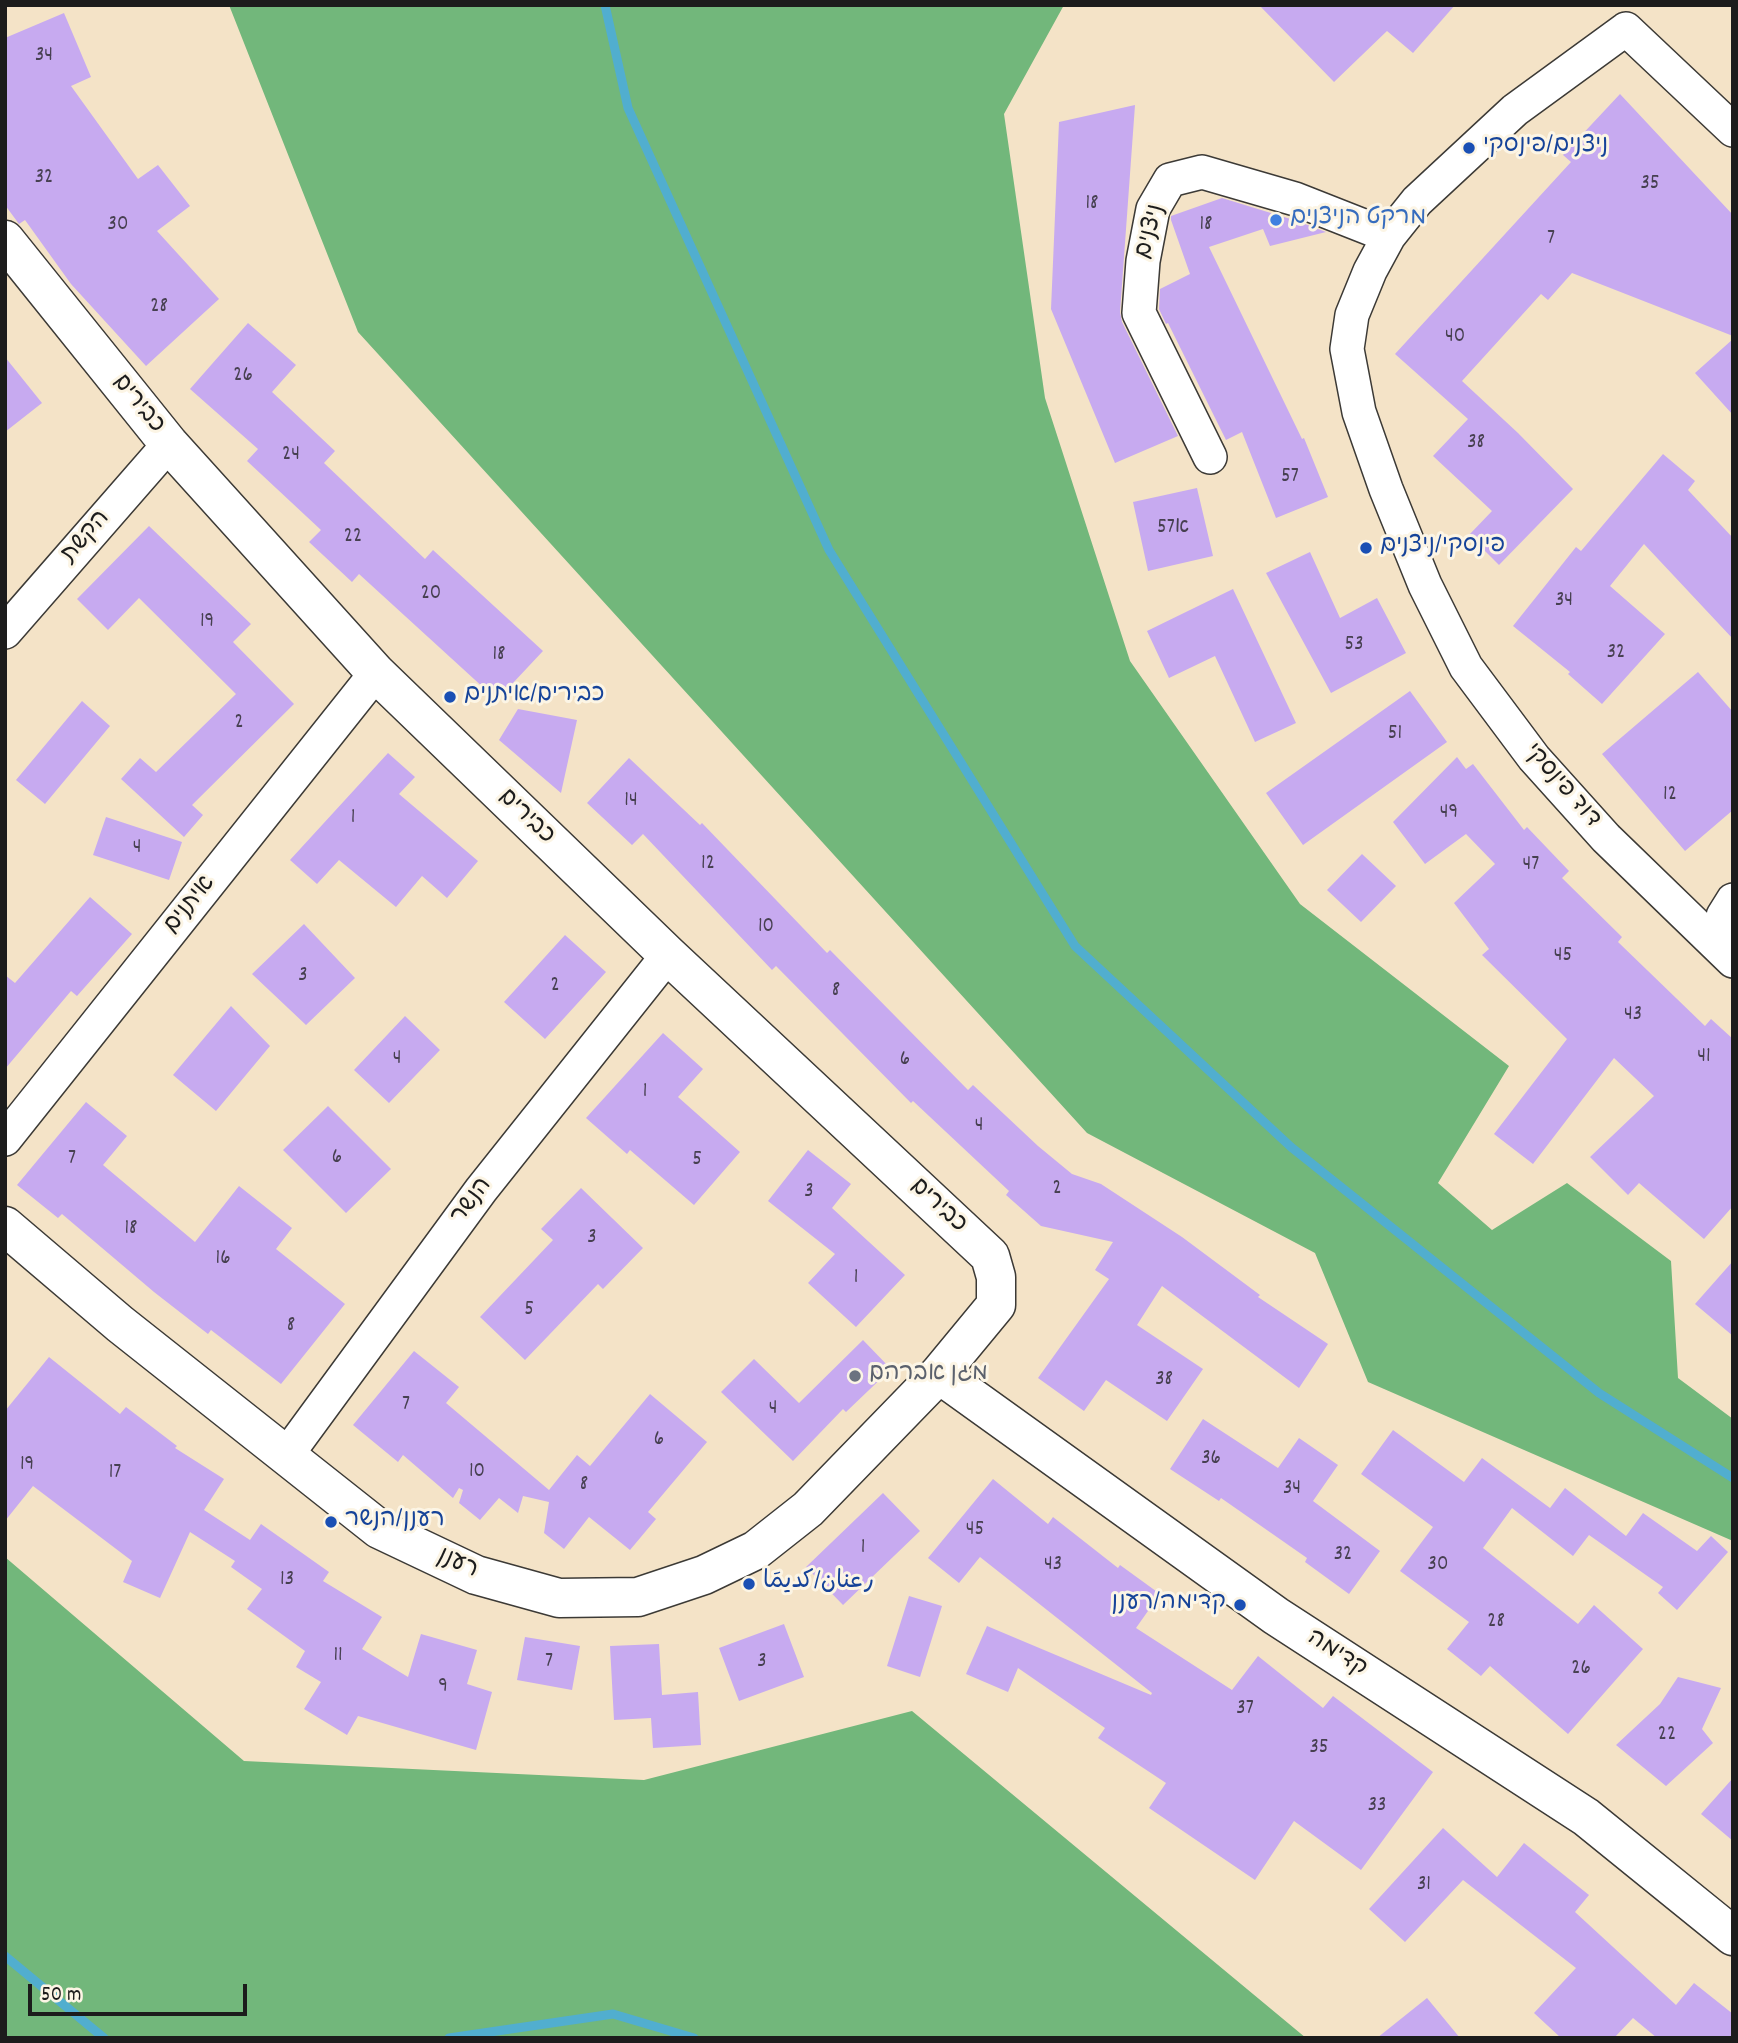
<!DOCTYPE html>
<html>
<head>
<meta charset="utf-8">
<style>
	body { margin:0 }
	#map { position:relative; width:1738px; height:2043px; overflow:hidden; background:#f4e3c7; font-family:Dekko,sans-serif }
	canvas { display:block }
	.frame { position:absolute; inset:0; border:7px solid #1c1c1c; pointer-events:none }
	.scale { position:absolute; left:28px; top:1984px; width:219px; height:32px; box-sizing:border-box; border:4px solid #1c1c1c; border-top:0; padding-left:9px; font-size:21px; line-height:24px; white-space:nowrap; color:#1c1c1c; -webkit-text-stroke:5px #fcf5e5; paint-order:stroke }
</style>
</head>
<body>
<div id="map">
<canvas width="1738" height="2043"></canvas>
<div class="frame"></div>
<div class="scale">50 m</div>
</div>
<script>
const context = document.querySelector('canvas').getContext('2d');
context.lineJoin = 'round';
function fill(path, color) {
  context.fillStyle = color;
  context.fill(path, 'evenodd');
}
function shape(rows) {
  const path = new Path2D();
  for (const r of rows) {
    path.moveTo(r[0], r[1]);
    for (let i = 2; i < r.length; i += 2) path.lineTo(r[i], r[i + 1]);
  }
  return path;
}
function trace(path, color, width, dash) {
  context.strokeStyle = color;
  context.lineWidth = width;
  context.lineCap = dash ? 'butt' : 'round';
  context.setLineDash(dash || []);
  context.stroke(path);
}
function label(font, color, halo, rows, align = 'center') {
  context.font = font + ' Dekko,"Playpen Sans Arabic","Playpen Sans Hebrew",sans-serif';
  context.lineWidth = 6;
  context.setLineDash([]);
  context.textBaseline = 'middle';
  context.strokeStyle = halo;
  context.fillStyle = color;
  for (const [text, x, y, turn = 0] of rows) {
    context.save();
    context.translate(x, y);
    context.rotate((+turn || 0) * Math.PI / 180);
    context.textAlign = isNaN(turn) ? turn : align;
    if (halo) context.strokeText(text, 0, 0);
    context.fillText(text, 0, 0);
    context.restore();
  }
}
fill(shape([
	[229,5,1064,5,1004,114,1045,398,1130,661,1300,904,1509,1066,1438,1183,1492,1230,1567,1183,1671,1261,1678,1378,1733,1419,1733,1541,1368,1382,1315,1253,1087,1133,358,332],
	[5,1557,244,1761,644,1780,912,1711,1306,2038,5,2038]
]), '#72b77b');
trace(shape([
	[605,5,628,108,829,550,1075,946,1291,1147,1599,1393,1733,1478],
	[5,1956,104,2038],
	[449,2038,613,2014,694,2038]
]), '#51aecf', 9);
fill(shape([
	[1259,5,1455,5,1413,53,1387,31,1334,82],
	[64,13,91,77,71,86,138,179,158,165,190,206,157,231,219,299,146,366,71,284,25,220,19,224,5,205,5,38],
	[1620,94,1733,215,1733,336,1572,273,1548,300,1541,294,1462,381,1518,433,1573,489,1499,565,1469,535,1492,511,1433,456,1468,419,1395,354,1571,162,1563,155],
	[1135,105,1120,312,1122,322,1178,436,1115,463,1051,309,1059,122],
	[1222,198,1297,221,1326,232,1270,246,1263,229,1209,247,1302,439,1304,438,1328,497,1276,518,1242,432,1226,440,1168,323,1166,324,1159,309,1160,289,1190,274,1171,220,1171,216],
	[248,323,296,365,272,392,335,451,324,463,425,559,433,550,543,651,497,700,359,574,352,582,309,542,321,530,247,461,258,449,190,389],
	[1733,339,1733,415,1695,373],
	[5,357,42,403,5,432],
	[1663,454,1695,481,1688,490,1733,538,1733,639,1644,544,1610,586,1665,634,1602,704,1568,674,1570,672,1513,626,1576,547,1581,551],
	[1197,488,1213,556,1148,571,1133,502],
	[149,526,251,624,233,642,294,704,192,805,203,815,184,837,121,779,140,758,156,772,236,694,139,598,108,630,77,599],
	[1310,552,1340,618,1377,598,1406,653,1331,693,1266,573],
	[1233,589,1296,723,1255,742,1215,656,1169,678,1147,631],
	[1698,672,1733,712,1733,810,1685,851,1602,754],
	[1410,691,1447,742,1303,845,1266,793],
	[82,701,110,726,45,804,16,780],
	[518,709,577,720,561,793,499,740],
	[388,753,415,777,399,794,478,861,447,898,422,876,396,907,339,860,317,884,290,860],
	[1457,757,1466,769,1473,764,1524,830,1527,827,1569,871,1562,878,1622,937,1618,942,1705,1026,1711,1019,1733,1039,1733,1206,1704,1239,1639,1183,1628,1195,1590,1157,1654,1096,1614,1058,1533,1164,1494,1134,1567,1039,1482,955,1489,949,1454,903,1495,864,1466,834,1425,864,1393,822],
	[629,758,700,825,702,823,827,953,830,950,968,1090,973,1085,1038,1146,1072,1174,1101,1184,1182,1237,1260,1295,1258,1297,1328,1344,1299,1388,1162,1286,1137,1325,1203,1369,1167,1421,1106,1380,1084,1411,1038,1378,1109,1279,1095,1270,1113,1242,1041,1226,1006,1195,1009,1191,913,1101,911,1103,776,966,772,970,643,834,632,845,587,803],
	[106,817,182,842,169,880,93,855],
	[1362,854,1396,886,1361,922,1327,890],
	[90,897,132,934,77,996,71,991,5,1069,5,975,15,983],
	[304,924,355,978,306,1025,252,974],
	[565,935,606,972,545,1039,504,1002],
	[231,1006,270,1046,216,1111,173,1075],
	[405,1016,440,1050,389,1103,354,1070],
	[663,1033,703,1069,678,1097,740,1152,694,1205,630,1150,627,1154,586,1118],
	[86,1102,127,1136,103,1165,195,1242,239,1186,292,1228,276,1249,345,1304,281,1384,211,1330,208,1334,154,1292,62,1214,58,1218,17,1185],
	[328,1106,391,1169,346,1213,283,1150],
	[808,1150,851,1184,832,1208,905,1275,856,1327,808,1283,835,1254,768,1201],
	[581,1188,643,1248,603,1289,598,1284,525,1360,480,1317,553,1240,541,1229],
	[1733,1261,1733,1336,1695,1304],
	[863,1340,891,1369,846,1412,843,1409,793,1461,721,1392,754,1359,799,1403],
	[414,1351,459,1387,446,1403,549,1490,577,1455,590,1466,650,1394,707,1442,648,1512,656,1519,630,1550,589,1517,564,1549,544,1533,549,1502,523,1496,518,1513,499,1498,480,1520,459,1503,463,1490,459,1488,453,1498,403,1455,398,1462,353,1425],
	[49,1357,120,1414,126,1407,177,1446,175,1448,224,1479,204,1510,250,1540,261,1524,329,1572,323,1581,382,1617,362,1649,408,1677,421,1634,477,1650,467,1684,492,1692,476,1750,358,1716,347,1735,304,1709,321,1682,296,1667,305,1651,247,1609,262,1589,231,1567,235,1561,190,1532,160,1598,123,1582,132,1561,33,1486,5,1521,5,1411],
	[1203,1419,1278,1468,1299,1438,1338,1465,1313,1501,1380,1551,1349,1594,1305,1562,1307,1558,1221,1498,1219,1501,1170,1469],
	[1393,1430,1464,1482,1482,1458,1550,1508,1565,1488,1626,1536,1643,1513,1697,1551,1711,1536,1728,1552,1677,1610,1658,1593,1663,1587,1589,1535,1573,1556,1512,1508,1483,1548,1578,1624,1594,1605,1643,1649,1568,1734,1490,1666,1481,1676,1447,1649,1469,1622,1400,1571,1433,1527,1361,1474],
	[993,1479,1048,1524,1053,1517,1118,1568,1120,1565,1160,1594,1136,1628,1232,1690,1258,1656,1323,1708,1333,1696,1433,1772,1361,1870,1294,1821,1255,1880,1149,1808,1166,1783,1098,1738,1105,1728,1018,1668,1008,1692,966,1674,987,1626,1151,1695,1152,1693,980,1557,959,1583,928,1558],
	[883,1493,920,1531,843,1605,806,1567],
	[909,1596,942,1606,920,1677,887,1666],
	[784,1624,804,1677,739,1701,719,1648],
	[525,1637,580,1646,572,1690,517,1680],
	[659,1644,662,1695,698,1692,701,1745,653,1748,651,1718,614,1720,610,1646],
	[1678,1677,1721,1688,1702,1729,1713,1743,1666,1786,1616,1745,1660,1704],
	[1733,1778,1733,1841,1701,1814],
	[1443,1828,1497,1877,1524,1843,1589,1895,1575,1912,1676,2005,1694,1983,1733,2014,1733,2038,1657,2038,1633,2018,1614,2038,1561,2038,1534,2013,1576,1968,1463,1880,1405,1942,1369,1909],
	[1427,1998,1460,2038,1377,2038]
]), '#c7aaf0');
const minor = shape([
	[1626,29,1515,110,1417,201,1389,236,1370,271,1352,315,1347,349,1359,412,1386,489,1425,585,1466,667,1534,758,1606,838,1733,961],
	[1626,29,1733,130],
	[1210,457,1139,313,1143,261,1153,209,1170,180,1202,172,1295,199,1389,236],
	[5,632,169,444],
	[1719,947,1723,916,1733,900],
	[5,1139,376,673],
	[286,1456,481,1190,668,955]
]);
const tertiary = shape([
	[5,240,169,444,376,673,668,955,990,1256,996,1277,996,1305,939,1374,808,1509,756,1550,704,1575,638,1597,559,1598,476,1575,379,1529,120,1324,5,1226],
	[939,1374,1276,1616,1586,1817,1733,1936]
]);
trace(minor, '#3c3a36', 36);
trace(tertiary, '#3c3a36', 41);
trace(minor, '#fff', 33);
trace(tertiary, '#fff', 38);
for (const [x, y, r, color] of [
	[1469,148,7,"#1a4fb4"],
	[1276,220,7,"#3f7fe0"],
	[1366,548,7,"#1a4fb4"],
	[450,697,7,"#1a4fb4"],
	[855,1376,7,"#6b7280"],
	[331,1522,7,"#1a4fb4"],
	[749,1584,7,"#1a4fb4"],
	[1240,1605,7,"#1a4fb4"]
]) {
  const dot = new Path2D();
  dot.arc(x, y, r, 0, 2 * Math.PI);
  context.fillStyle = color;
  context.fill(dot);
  trace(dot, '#fcf5e5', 2.5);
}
label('21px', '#474051', null, [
	["34",44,57],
	["32",44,179],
	["35",1650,185],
	["18",1092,205],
	["30",118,226],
	["18",1206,226],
	["7",1551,240],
	["28",159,308],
	["40",1455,338],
	["26",243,377],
	["38",1476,444],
	["24",291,456],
	["57",1290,478],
	["57א",1173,529],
	["22",353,538],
	["20",431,595],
	["34",1564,602],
	["19",207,623],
	["53",1354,646],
	["32",1616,654],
	["18",499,656],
	["2",239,724],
	["51",1395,735],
	["12",1670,796],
	["14",631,802],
	["49",1449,814],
	["1",353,819],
	["4",137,849],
	["12",708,865],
	["47",1531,866],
	["10",766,928],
	["45",1563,957],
	["3",303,977],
	["2",555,987],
	["8",836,992],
	["43",1633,1016],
	["41",1704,1058],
	["4",397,1060],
	["6",905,1061],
	["1",645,1093],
	["4",979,1127],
	["6",337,1159],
	["7",72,1160],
	["5",697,1161],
	["2",1057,1190],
	["3",809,1193],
	["18",131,1230],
	["3",592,1239],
	["16",223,1260],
	["1",856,1279],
	["5",529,1311],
	["8",291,1327],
	["38",1164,1381],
	["7",406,1406],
	["4",773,1410],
	["6",659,1441],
	["36",1211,1460],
	["19",27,1466],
	["10",477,1473],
	["17",115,1474],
	["8",584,1486],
	["34",1292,1490],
	["45",975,1531],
	["1",863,1549],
	["32",1343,1556],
	["43",1053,1566],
	["30",1438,1566],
	["13",287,1581],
	["28",1496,1623],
	["11",338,1657],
	["7",549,1663],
	["3",762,1663],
	["26",1581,1670],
	["9",443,1688],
	["37",1245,1710],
	["22",1667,1736],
	["35",1319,1749],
	["33",1377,1807],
	["31",1424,1886]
]);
label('24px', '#164399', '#fcf5e5', [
	["ניצנים/פינסקי",1483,148],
	["פינסקי/ניצנים",1380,548],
	["כבירים/איתנים",464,697],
	["רענן/הנשר",345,1522],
	["رعنان/كديمَا",763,1584],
	["קדימה/רענן",1226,1605,"right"]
], 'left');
label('24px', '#366cbe', '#fcf5e5', [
	["מרקט הניצנים",1290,220]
], 'left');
label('24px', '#1c1c1c', '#fcf5e5', [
	["ניצנים",1152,232,-75],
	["כבירים",137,405,51],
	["הקשת",87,538,-49],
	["דוד פינסקי",1561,787,49],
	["כבירים",525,818,44],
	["איתנים",191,906,-51],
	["הנשר",473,1202,-53],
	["כבירים",937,1207,43],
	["רענן",457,1565,24],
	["קדימה",1336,1655,33]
]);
label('24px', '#5b616d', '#fcf5e5', [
	["מגן אברהם",869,1376]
], 'left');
</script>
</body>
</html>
